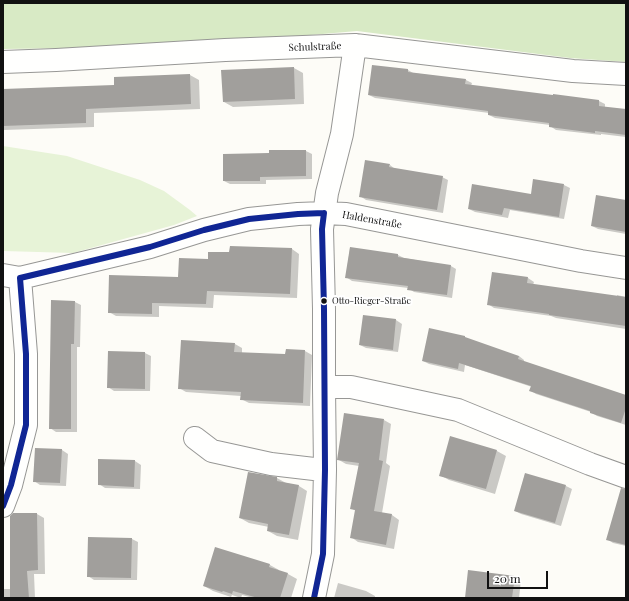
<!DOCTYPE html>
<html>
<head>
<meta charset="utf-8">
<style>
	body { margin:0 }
	#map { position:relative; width:629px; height:601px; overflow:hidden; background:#fdfcf7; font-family:"Playfair Display",serif }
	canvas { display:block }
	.frame { position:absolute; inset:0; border:4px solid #111; pointer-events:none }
	.scale { position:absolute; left:487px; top:571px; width:61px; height:18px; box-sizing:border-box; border:2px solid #111; border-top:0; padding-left:5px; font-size:12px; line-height:14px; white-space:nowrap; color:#111; -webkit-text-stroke:3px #fff; paint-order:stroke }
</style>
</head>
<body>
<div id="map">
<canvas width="629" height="601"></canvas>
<div class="frame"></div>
<div class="scale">20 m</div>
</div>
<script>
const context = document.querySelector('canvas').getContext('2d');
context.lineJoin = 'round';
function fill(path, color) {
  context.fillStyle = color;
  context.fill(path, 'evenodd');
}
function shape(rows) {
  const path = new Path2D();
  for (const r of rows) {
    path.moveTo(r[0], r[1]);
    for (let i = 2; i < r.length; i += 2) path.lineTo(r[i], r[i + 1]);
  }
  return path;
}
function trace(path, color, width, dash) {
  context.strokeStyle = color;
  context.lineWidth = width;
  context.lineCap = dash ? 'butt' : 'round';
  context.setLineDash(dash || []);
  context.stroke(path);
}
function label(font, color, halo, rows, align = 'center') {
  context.font = font + ' "Playfair Display",serif';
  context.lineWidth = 4;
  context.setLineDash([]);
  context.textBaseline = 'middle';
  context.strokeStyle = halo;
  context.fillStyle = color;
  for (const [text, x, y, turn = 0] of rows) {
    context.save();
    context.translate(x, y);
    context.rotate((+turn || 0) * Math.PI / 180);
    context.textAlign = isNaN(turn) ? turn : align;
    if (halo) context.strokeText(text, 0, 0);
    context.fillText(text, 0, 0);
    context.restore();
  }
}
fill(shape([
	[3,146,67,156,140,180,164,191,190,210,197,216,174,225,73,253,3,251]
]), '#e7f3d7');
fill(shape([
	[3,3,626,3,626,62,570,58,357,31,230,42,77,48,3,49]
]), '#d8eac5');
fill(shape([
	[294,68,303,73,304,104,233,107,224,102],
	[408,70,413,73,466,80,472,83,471,86,599,101,605,104,605,108,626,110,626,137,601,134,601,135,556,130,550,126,550,125,495,118,489,115,489,113,375,98,369,95],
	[190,75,199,80,200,109,94,113,94,127,4,130,3,129,3,90,115,86,115,78],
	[306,151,312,154,312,179,266,180,266,184,230,184,224,181,270,154],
	[390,165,395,169,442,177,448,180,443,213,366,200,360,196],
	[564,185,570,188,564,219,510,210,508,218,475,212,469,209,532,195],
	[626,201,626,234,598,229,592,226],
	[350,248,398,255,404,258,451,266,456,269,452,298,414,292,408,288,352,281,346,277],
	[292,249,299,254,297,298,214,295,213,308,159,306,159,317,116,316,109,312,179,278,209,260,230,253],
	[493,273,528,278,534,282,533,285,617,297,617,295,626,297,626,329,556,318,551,316,494,308,488,304],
	[75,302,81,305,80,347,77,347,77,432,56,432,50,428],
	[364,316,396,320,402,324,398,352,366,348,360,345],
	[235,344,242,348,242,353,286,356,305,351,312,355,310,406,249,403,241,399,241,396,186,392,179,388],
	[109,352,145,353,151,356,150,391,114,391,108,387],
	[519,356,524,360,524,362,626,397,626,425,597,416,591,412,536,394,530,390,532,387,465,365,464,372,429,364,423,361],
	[384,420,391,424,386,463,390,466,382,513,392,515,399,520,394,549,358,542,351,537,356,511,351,508,359,466,346,464,339,460],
	[451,438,497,451,506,456,495,494,449,480,440,475],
	[36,449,62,450,68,454,66,486,40,485,34,481],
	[135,461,141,465,140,489,105,488,99,484],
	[525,474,566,486,572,489,561,526,521,514,515,511],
	[277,478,286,483,299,486,307,491,298,540,277,536,268,531,269,527,249,523,240,518],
	[626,506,626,546,613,543,607,539],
	[13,514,37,514,44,518,45,574,34,574,35,598,3,598,3,589,11,589],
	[132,539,138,542,137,580,94,580,88,576],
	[216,549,270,565,279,570,278,571,288,574,297,579,291,598,253,598,242,595,241,598,232,595,231,597,213,591,204,586],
	[515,577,521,580,519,598,466,598],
	[338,583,366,591,375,596,375,598,334,598]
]), '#0003');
fill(shape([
	[372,65,408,69,408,72,466,79,465,84,553,95,553,94,599,100,599,106,626,109,626,135,595,131,595,133,549,127,549,123,488,115,488,111,368,95],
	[294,67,295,99,223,102,221,70],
	[190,74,191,104,86,109,86,123,3,126,3,89,114,85,114,77],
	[269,150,306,150,306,176,260,177,260,181,223,181,223,154,269,153],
	[365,160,390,164,389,167,443,176,437,210,359,197],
	[533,179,564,184,559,217,504,208,502,215,468,209,472,184,531,194],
	[596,195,626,200,626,232,591,226],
	[230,246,292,248,290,294,207,291,206,304,152,303,152,314,108,313,109,275,178,277,179,258,208,259,208,252,229,252],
	[350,247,398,254,398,257,451,265,447,295,407,290,408,286,345,278],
	[492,272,528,277,527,283,626,297,626,326,549,315,549,314,487,305],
	[51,300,75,301,74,344,71,344,71,429,49,429],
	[363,315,396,319,393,350,359,345],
	[429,328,465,336,465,337,519,356,518,359,626,395,626,408,621,423,590,413,590,411,529,391,531,386,459,363,458,369,422,361],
	[181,340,235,343,234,352,285,354,286,349,305,350,303,403,240,400,241,392,178,389],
	[108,351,145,352,145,389,107,388],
	[344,413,384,419,379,460,383,461,374,511,392,514,386,545,350,538,355,510,350,509,359,463,337,460],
	[450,436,497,450,486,489,439,476],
	[35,448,62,449,60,483,33,482],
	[98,459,135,460,134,487,98,485],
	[248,472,277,477,277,481,299,485,289,535,267,531,268,524,239,518],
	[525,473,566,485,555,523,514,511],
	[621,488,626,489,626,545,606,540],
	[13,513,37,513,38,570,27,571,29,598,10,598,10,516],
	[88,537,132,538,131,578,87,577],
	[215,547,270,564,269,567,288,573,280,598,258,598,233,591,232,594,223,591,222,592,203,586],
	[468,570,515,576,512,598,465,598]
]), '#a19f9c');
const minor = shape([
	[3,62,56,60,225,50,355,45,573,71,626,74],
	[3,275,20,278,150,247,204,230,249,219,298,214,324,213,346,214,581,261,626,268],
	[324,387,351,387,458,410,590,464,626,477],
	[195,438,212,451,271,464,314,469,325,470],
	[3,506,11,485,26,425,26,354,20,278],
	[314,598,323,554,325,470,324,387,324,309,322,229,327,193,342,134,355,45]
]);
trace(minor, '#979795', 24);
trace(minor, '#fffffe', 22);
trace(shape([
	[20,278,150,247,204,230,249,219,298,214,324,213],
	[3,506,11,485,26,425,26,354,20,278],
	[314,598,323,554,325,470,324,309,322,229,324,213]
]), '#102694', 6);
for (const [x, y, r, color] of [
	[324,301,3.5,"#111"]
]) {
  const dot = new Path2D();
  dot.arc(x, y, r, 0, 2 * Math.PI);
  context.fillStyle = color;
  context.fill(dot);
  trace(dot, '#fff', 1.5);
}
label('9px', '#111', '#fff', [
	["Otto-Rieger-Straße",332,301]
], 'left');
label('10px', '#111', '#fff', [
	["Schulstraße",315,47,-2],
	["Haldenstraße",372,220,10]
]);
</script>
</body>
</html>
